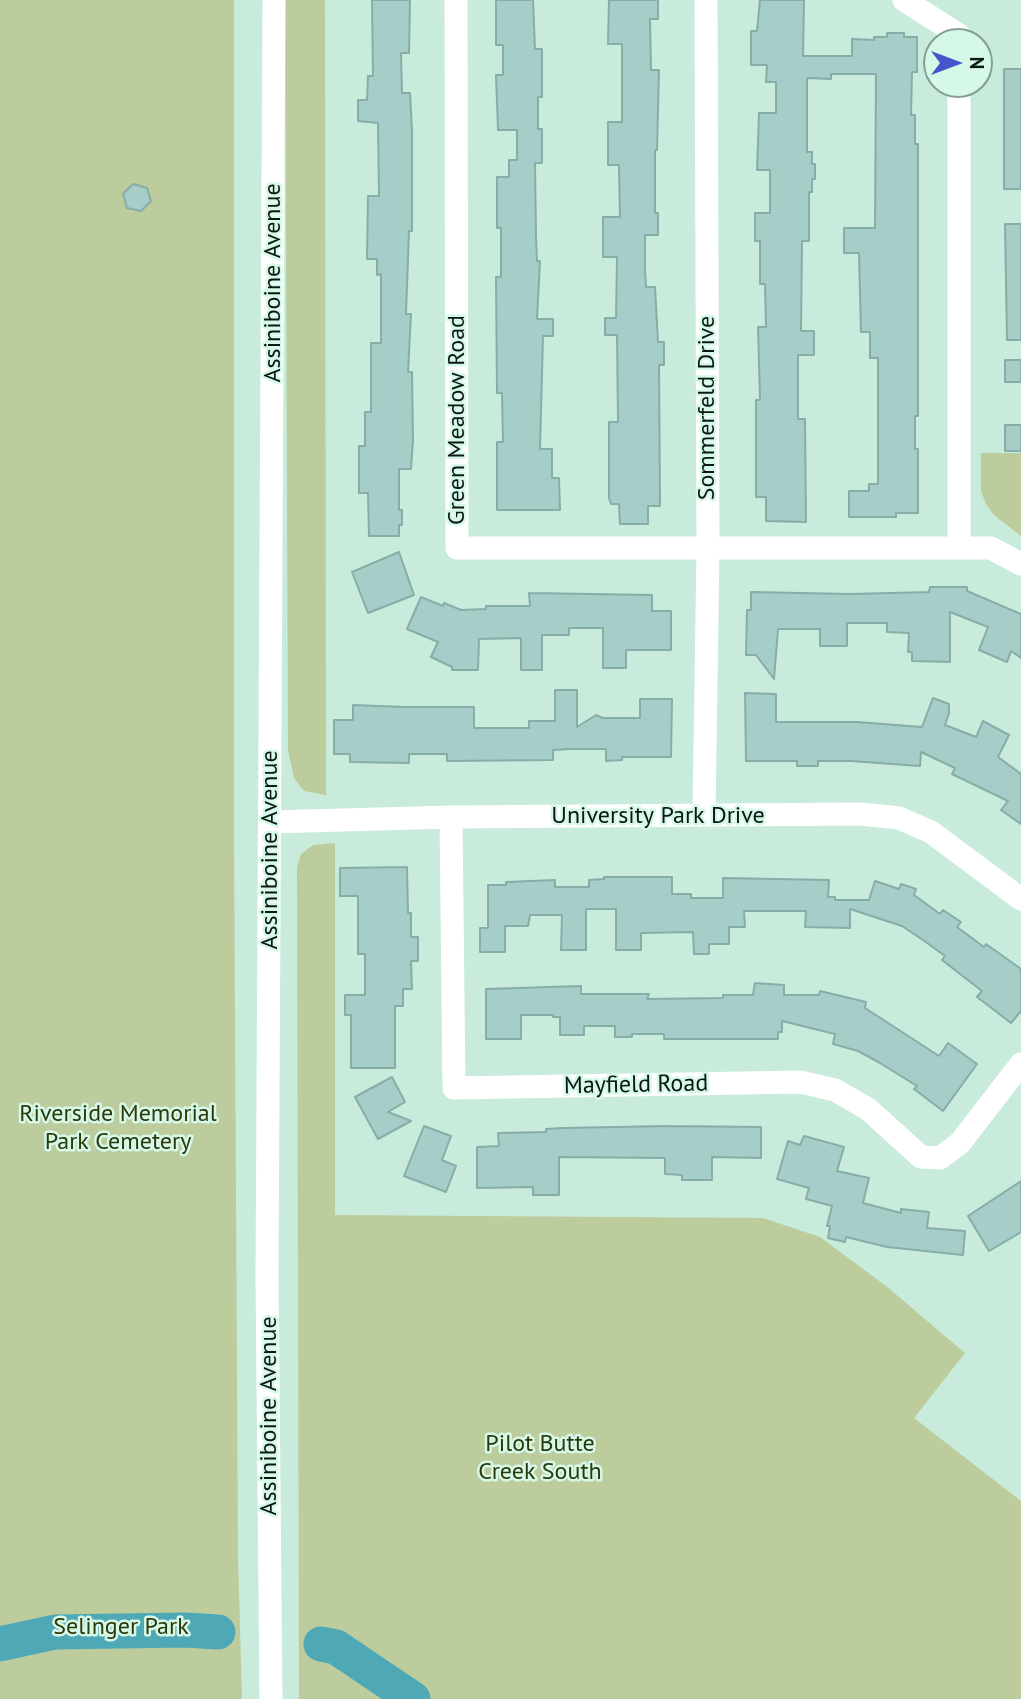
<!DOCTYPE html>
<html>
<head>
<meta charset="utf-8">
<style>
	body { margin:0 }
	#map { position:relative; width:1021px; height:1699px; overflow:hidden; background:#c9ebdb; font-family:"PT Sans",sans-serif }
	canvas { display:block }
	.north { position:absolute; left:923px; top:28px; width:70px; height:70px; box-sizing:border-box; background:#d6f8e9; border:2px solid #859e93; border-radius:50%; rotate:90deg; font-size:19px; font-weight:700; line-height:28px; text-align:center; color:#0b1712 }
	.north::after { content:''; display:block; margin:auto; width:24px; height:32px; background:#4855ca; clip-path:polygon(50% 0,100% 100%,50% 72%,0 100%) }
</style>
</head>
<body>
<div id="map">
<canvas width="1021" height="1699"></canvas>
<div class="north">N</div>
</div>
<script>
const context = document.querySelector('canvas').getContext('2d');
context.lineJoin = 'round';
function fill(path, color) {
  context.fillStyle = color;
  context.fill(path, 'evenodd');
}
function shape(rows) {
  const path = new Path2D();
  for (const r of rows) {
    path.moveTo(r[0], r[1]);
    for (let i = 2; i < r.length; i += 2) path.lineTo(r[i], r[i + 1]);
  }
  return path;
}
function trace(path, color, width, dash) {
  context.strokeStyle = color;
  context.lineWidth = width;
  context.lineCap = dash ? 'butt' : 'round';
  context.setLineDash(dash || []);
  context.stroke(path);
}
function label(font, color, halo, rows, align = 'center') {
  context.font = font + ' "PT Sans",sans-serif';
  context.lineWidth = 5;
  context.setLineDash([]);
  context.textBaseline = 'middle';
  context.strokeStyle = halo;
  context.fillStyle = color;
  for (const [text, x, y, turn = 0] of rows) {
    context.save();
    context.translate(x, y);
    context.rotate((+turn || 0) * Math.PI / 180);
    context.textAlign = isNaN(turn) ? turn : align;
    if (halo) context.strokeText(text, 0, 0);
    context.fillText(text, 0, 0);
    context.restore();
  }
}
fill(shape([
	[0,0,234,0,234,833,238,1556,242,1699,0,1699],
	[285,0,325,0,326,795,304,791,294,778,288,750],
	[981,453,1021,453,1021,536,994,515,986,504,981,491],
	[335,843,335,1215,763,1218,820,1237,886,1286,965,1353,914,1418,1021,1501,1021,1699,299,1699,297,867,301,854,313,845]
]), '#bccc9c');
trace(shape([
	[0,1644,55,1632,185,1630,218,1632],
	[321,1644,336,1647,413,1699]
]), '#4ea8b6', 35);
const building = shape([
	[372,0,410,0,409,53,401,53,402,93,410,93,412,131,412,231,409,231,406,314,411,314,408,372,412,372,413,441,411,469,399,469,399,510,402,510,402,525,399,525,399,536,369,536,368,493,359,493,359,446,365,446,365,412,371,412,371,343,381,343,381,274,377,275,377,259,367,259,368,196,379,196,378,123,358,121,358,100,367,100,368,76,373,76,372,0],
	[496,0,533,0,535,49,542,49,542,97,538,97,538,129,542,129,542,163,535,163,536,236,537,261,540,261,537,319,553,319,553,336,543,336,540,449,552,449,552,478,559,478,560,510,497,510,497,442,503,442,502,393,497,393,496,277,501,277,501,228,497,228,497,177,509,177,509,160,517,160,517,130,498,130,496,75,503,75,503,45,496,45,496,0],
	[609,0,658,0,658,19,650,19,651,70,659,70,657,150,655,150,655,213,658,213,658,235,645,235,645,270,646,287,655,287,658,342,664,342,664,365,659,365,660,506,648,506,648,524,620,524,619,504,611,504,609,498,609,422,618,422,617,335,605,335,605,318,616,318,617,257,603,257,603,217,620,217,619,165,608,165,608,122,622,122,622,44,608,44,609,0],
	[760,0,804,0,803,56,852,56,852,39,874,40,874,37,887,37,887,33,904,33,904,37,917,37,917,72,912,72,911,115,915,115,915,144,918,144,918,416,915,416,915,449,918,449,918,513,896,513,896,517,849,517,849,491,869,491,869,484,878,484,878,358,870,358,870,332,861,332,859,253,844,253,844,228,875,228,876,74,831,74,831,79,807,78,807,152,812,152,812,164,815,164,815,179,812,179,812,192,809,192,809,241,802,241,801,331,814,331,814,355,798,355,798,419,805,419,806,522,766,521,766,497,756,497,756,400,760,400,758,327,766,327,765,284,760,284,760,241,755,241,755,213,770,213,770,170,757,170,759,113,776,113,776,82,766,82,767,65,751,65,751,31,757,31,760,0],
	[1004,69,1021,69,1021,189,1004,189,1004,69],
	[133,184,147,188,151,201,141,211,127,208,123,194,133,184],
	[1005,224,1021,224,1021,340,1007,340,1005,224],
	[1005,360,1021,360,1021,382,1005,382,1005,360],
	[1005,425,1021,425,1021,451,1005,451,1005,425],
	[399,552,414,595,368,613,352,572,399,552],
	[930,587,967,587,967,591,1021,614,1021,658,1011,651,1007,662,979,650,988,627,950,612,950,662,912,661,912,652,908,652,909,633,887,632,887,623,847,623,847,646,820,646,820,629,778,629,774,679,756,655,746,655,747,610,751,610,751,592,850,594,929,592,930,587],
	[529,593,652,595,652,611,671,611,671,650,626,650,626,668,603,668,603,628,569,628,569,635,542,635,542,670,521,670,521,638,479,639,478,670,452,670,452,667,431,657,438,642,407,629,421,597,443,606,444,603,461,610,486,609,486,606,530,606,529,593],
	[555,690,577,690,577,727,596,715,603,718,640,718,640,699,672,699,671,757,622,757,622,760,606,761,606,749,570,749,553,750,553,760,447,761,447,754,409,754,409,763,350,762,350,754,334,754,334,720,353,720,353,705,405,707,474,707,474,728,529,728,529,721,555,721,555,690],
	[745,693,776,694,776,722,857,722,922,727,933,698,949,704,949,713,945,725,976,737,983,721,1009,735,998,757,1021,774,1021,824,1001,810,1008,801,952,774,955,768,921,752,920,766,851,761,818,761,818,766,797,766,797,761,746,761,745,693],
	[407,867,408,913,411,913,411,937,418,937,418,961,411,961,412,989,403,989,403,1006,395,1006,395,1068,351,1068,351,1015,345,1015,345,995,365,995,365,954,358,954,358,896,340,896,340,868,407,867],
	[604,877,672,877,672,894,691,894,691,898,723,898,723,878,829,880,828,897,835,897,835,900,869,900,875,881,899,889,901,884,916,889,914,895,940,914,943,910,961,922,957,927,984,947,986,944,1021,969,1021,1011,1011,1023,977,997,982,991,942,960,945,956,923,940,902,926,850,909,850,928,805,927,806,911,744,911,745,927,729,927,729,944,709,944,709,954,694,954,693,932,641,933,641,950,616,950,616,909,586,909,586,950,561,950,562,915,530,915,528,926,505,926,505,952,480,952,480,928,488,928,488,885,506,885,506,882,555,880,555,887,589,887,589,880,604,879,604,877],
	[755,983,784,985,784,995,819,995,820,991,866,1002,865,1008,939,1056,948,1043,977,1064,943,1111,914,1089,917,1086,880,1063,858,1051,833,1044,835,1034,782,1021,782,1032,778,1032,778,1039,664,1039,664,1034,632,1034,632,1037,615,1037,615,1026,584,1026,584,1035,560,1035,560,1017,553,1017,553,1015,521,1015,521,1039,486,1039,486,989,581,986,581,994,649,994,647,999,723,998,723,995,753,995,755,983],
	[392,1077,405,1102,388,1112,411,1121,378,1139,355,1097,392,1077],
	[424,1126,451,1136,442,1160,456,1166,446,1192,404,1176,424,1126],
	[668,1126,761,1127,761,1158,712,1157,712,1180,682,1180,682,1175,665,1174,665,1158,559,1157,559,1195,533,1195,533,1187,477,1188,477,1147,499,1146,498,1133,546,1132,546,1129,562,1128,668,1126],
	[804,1136,844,1147,837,1171,869,1178,863,1203,901,1213,901,1209,929,1212,927,1228,965,1231,963,1255,887,1247,846,1237,845,1242,828,1238,830,1226,827,1226,832,1206,806,1199,809,1188,777,1179,788,1141,800,1145,804,1136],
	[1021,1181,1021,1232,989,1251,968,1216,1021,1181]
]);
fill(building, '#a7cdc9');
trace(building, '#87ada8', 2);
trace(shape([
	[456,0,457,548,991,548,1021,564],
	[904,0,959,35,959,42],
	[959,84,959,548],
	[704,815,708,548,706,0],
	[451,817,454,1088,800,1082,835,1090,868,1109,921,1157,940,1158,960,1143,1021,1064],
	[270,822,451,817,861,814,899,818,931,832,1021,899],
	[271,1699,267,1277,274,0]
]), '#fff', 23);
label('24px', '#0b1712', '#d6f8e9', [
	["Assiniboine Avenue",273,283,-90],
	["Sommerfeld Drive",707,408,-90],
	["Green Meadow Road",457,420,-90],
	["University Park Drive",658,816],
	["Assiniboine Avenue",270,850,-90],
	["Mayfield Road",636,1085,-1],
	["Assiniboine Avenue",269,1416,-90]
]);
label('24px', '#2c3808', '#d6f8e9', [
	["Riverside Memorial",118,1114],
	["Park Cemetery",118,1142],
	["Pilot Butte",540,1444],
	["Creek South",540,1472],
	["Selinger Park",121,1627]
]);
</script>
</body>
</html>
